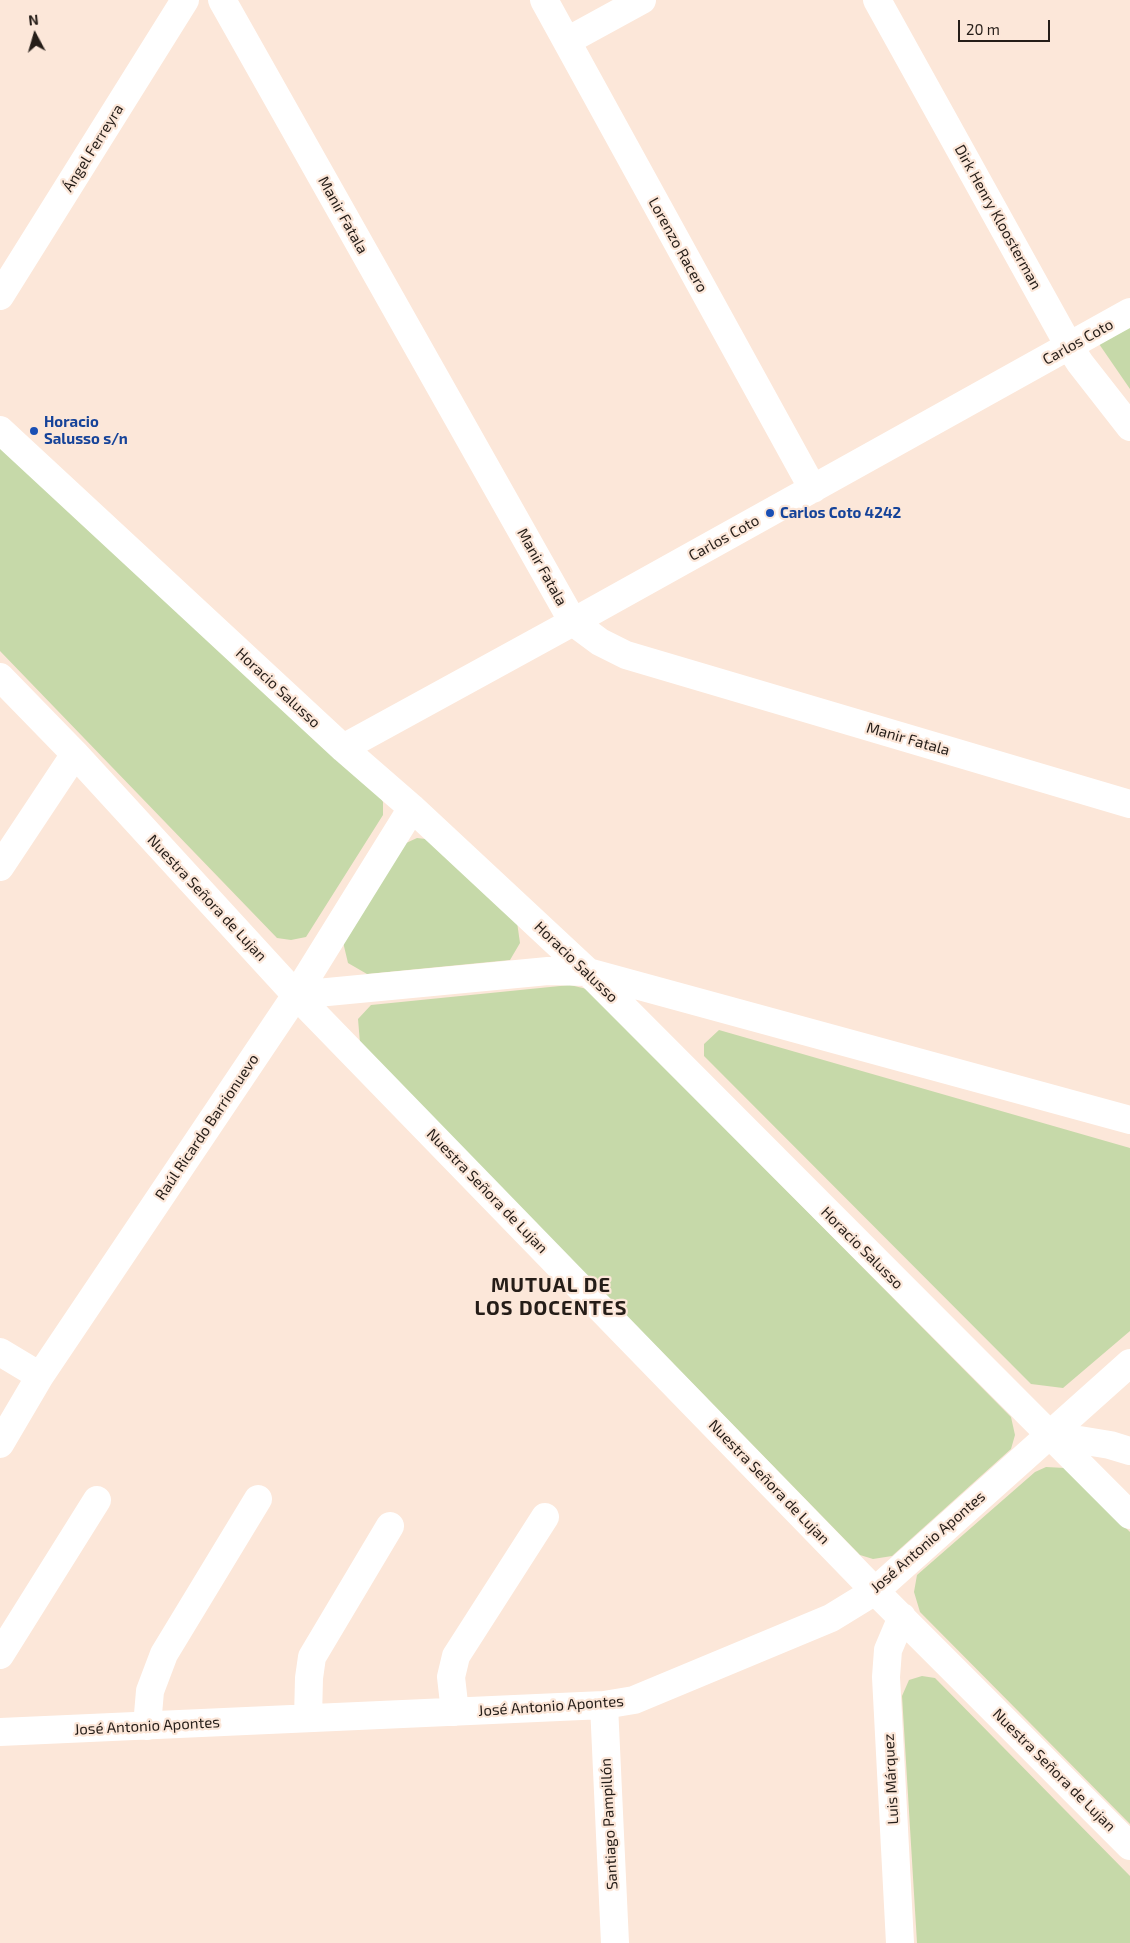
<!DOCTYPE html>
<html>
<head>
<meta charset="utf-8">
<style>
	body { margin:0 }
	#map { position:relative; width:1130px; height:1943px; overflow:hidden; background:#fce7d9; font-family:"Exo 2",sans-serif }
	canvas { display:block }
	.north { position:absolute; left:10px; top:10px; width:50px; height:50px; -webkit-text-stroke:4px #fce7d9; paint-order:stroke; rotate:354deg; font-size:14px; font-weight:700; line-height:20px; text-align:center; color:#251d18 }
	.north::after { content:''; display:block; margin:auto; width:18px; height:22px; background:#251d18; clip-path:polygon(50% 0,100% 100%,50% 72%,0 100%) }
	.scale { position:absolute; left:958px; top:20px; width:92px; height:22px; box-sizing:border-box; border:2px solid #251d18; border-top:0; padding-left:6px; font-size:15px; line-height:18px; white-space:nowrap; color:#251d18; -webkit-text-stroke:4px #fce7d9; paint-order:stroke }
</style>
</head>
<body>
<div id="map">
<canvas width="1130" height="1943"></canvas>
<div class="north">N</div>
<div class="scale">20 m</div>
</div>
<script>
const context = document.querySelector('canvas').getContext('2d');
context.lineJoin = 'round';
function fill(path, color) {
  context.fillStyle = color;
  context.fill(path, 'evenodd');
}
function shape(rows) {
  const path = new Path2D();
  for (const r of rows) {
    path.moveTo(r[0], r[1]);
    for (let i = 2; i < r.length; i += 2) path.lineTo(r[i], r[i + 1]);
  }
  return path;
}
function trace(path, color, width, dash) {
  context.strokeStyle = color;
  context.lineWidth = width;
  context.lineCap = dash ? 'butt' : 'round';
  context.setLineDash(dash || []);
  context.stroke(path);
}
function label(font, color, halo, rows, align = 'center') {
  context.font = font + ' "Exo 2",sans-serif';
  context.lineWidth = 4.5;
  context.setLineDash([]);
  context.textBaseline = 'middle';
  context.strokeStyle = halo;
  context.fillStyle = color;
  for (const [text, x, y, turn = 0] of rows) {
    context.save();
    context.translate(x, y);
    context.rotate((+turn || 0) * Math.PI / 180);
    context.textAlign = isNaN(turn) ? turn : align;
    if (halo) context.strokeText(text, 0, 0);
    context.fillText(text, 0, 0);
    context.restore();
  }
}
fill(shape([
	[1130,323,1130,389,1097,341],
	[0,447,379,794,383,802,383,815,306,937,291,940,277,938,0,651],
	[417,838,435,840,517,922,520,943,510,960,367,974,348,963,343,942,404,844],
	[570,985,587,989,1011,1417,1015,1435,1011,1449,892,1556,873,1559,860,1555,360,1043,358,1019,371,1005],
	[719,1030,1130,1148,1130,1331,1063,1388,1031,1384,704,1056,704,1044],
	[1046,1467,1065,1468,1130,1532,1130,1824,920,1612,914,1592,917,1575,1035,1472],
	[922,1676,935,1678,1130,1876,1130,1943,917,1943,902,1696,909,1680]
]), '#c6d9a9');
trace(shape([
	[222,0,573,622,600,642,626,655,1130,804],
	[544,0,813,489],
	[877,0,1069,346,1080,363,1130,427],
	[567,41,642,0],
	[0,296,185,0],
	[0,430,343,748,412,808,588,972,1130,1515],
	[0,677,75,754,296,995,875,1591,1130,1846],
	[343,748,573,622,1130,312],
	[0,867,75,754],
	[296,995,548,971,588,972,1130,1120],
	[0,1352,40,1376],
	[1049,1435,1110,1445,1130,1451],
	[0,1444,40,1376,296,995,412,808],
	[0,1655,97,1500],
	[604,1705,615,1943],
	[455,1712,451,1677,456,1656,545,1517],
	[308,1718,309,1678,312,1657,390,1526],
	[147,1726,150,1691,164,1654,258,1499],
	[0,1732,604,1705,634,1700,831,1618,875,1591,1130,1363],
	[900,1943,886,1677,888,1650,902,1617]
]), '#fff', 28);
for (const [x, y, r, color] of [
	[34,431,5,"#1a4fb4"],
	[770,513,5,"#1a4fb4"]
]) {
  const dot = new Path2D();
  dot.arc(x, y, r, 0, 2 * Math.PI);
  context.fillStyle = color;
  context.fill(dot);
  trace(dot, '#fce7d9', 2);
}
label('15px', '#251d18', '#fce7d9', [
	["Ángel Ferreyra",93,148,-58],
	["Manir Fatala",343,215,61],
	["Dirk Henry Kloosterman",998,217,61],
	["Lorenzo Racero",678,245,61],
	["Carlos Coto",1078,342,-29],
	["Carlos Coto",724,538,-29],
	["Manir Fatala",542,567,61],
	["Horacio Salusso",278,688,43],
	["Manir Fatala",908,739,16],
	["Nuestra Señora de Lujan",207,898,47],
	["Horacio Salusso",576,962,44],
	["Raúl Ricardo Barrionuevo",207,1127,-56],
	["Nuestra Señora de Lujan",487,1191,46],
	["Horacio Salusso",862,1248,45],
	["Nuestra Señora de Lujan",769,1482,46],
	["José Antonio Apontes",928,1542,-41],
	["José Antonio Apontes",551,1706,-4],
	["José Antonio Apontes",147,1726,-3],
	["Nuestra Señora de Lujan",1054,1770,45],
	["Luis Márquez",891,1779,-93],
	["Santiago Pampillón",609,1824,-93]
]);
label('bold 15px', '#164399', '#fce7d9', [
	["Horacio",44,422],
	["Salusso s/n",44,439],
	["Carlos Coto 4242",780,513]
], 'left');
context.letterSpacing = '1px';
label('bold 20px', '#251d18', '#fce7d9', [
	["MUTUAL DE",551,1285],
	["LOS DOCENTES",551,1308]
]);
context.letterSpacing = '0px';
</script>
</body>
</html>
